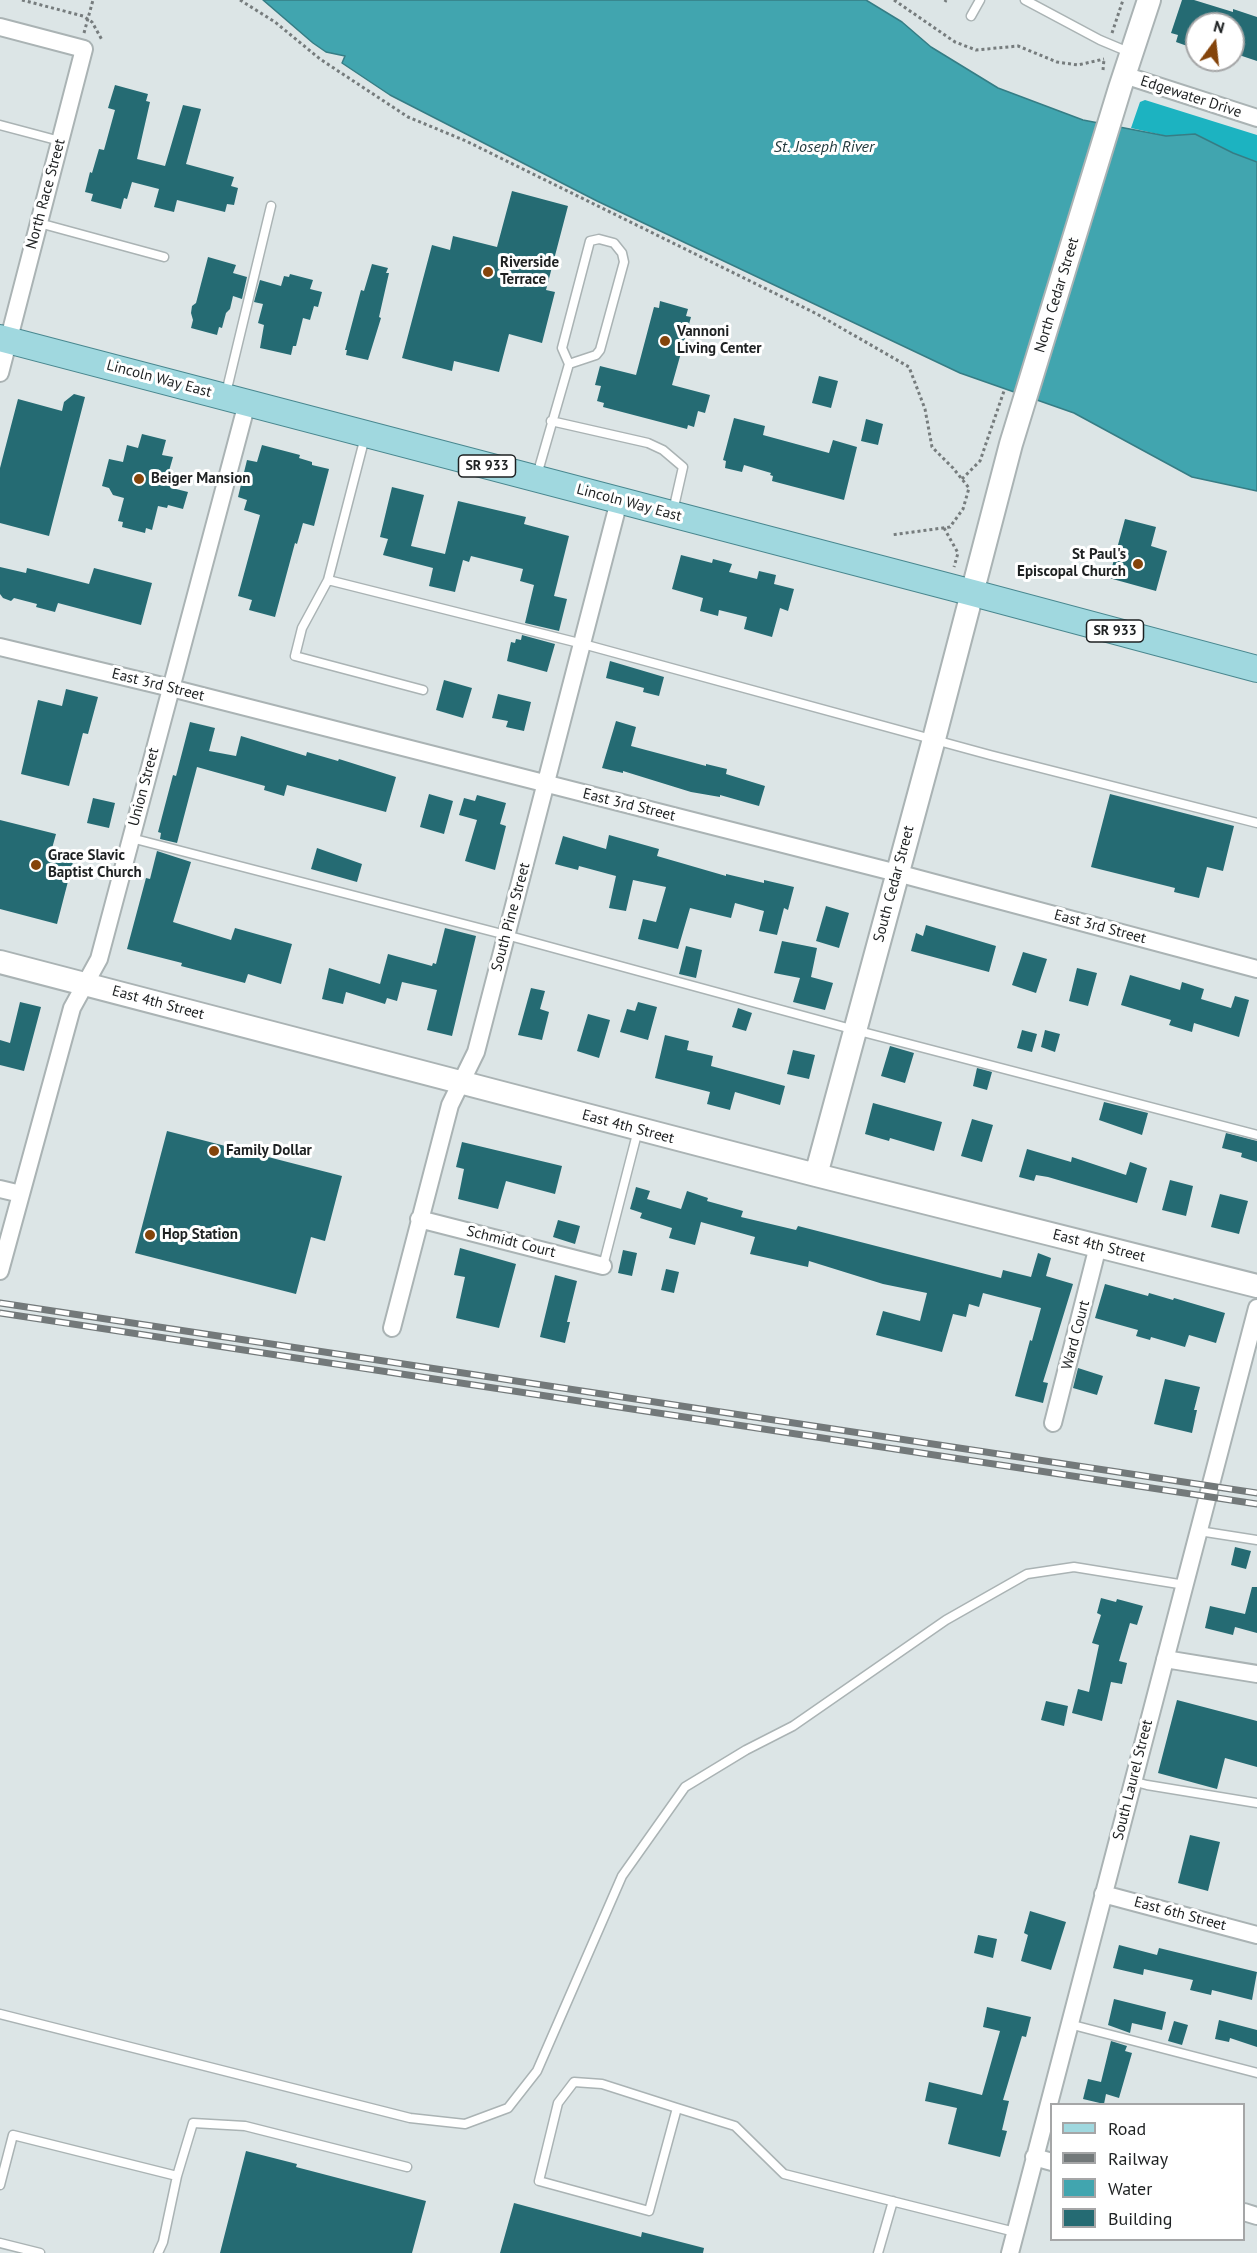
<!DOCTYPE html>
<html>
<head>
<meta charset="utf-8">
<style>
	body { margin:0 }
	#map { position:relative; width:1257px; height:2253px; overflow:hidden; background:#dce5e6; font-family:"PT Sans",sans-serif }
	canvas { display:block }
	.legend { position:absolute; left:1050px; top:2103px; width:195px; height:138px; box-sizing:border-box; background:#fff; border:2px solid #a5a6a7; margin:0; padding:8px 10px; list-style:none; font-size:18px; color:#1e2122 }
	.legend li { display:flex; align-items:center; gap:12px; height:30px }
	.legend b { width:30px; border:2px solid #a5a6a7 }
	.north { position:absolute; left:1185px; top:12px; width:60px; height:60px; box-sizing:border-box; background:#fff; border:2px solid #a5a6a7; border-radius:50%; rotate:15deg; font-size:16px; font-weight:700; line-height:24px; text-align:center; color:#1e2122 }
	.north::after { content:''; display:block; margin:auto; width:21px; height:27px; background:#84440b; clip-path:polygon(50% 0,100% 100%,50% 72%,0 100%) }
</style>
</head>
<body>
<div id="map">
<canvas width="1257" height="2253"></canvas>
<ul class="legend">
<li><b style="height:8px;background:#a0d8df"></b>Road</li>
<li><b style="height:8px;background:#73797a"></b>Railway</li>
<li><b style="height:16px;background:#41a5af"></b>Water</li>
<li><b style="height:16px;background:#256b73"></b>Building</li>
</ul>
<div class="north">N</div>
</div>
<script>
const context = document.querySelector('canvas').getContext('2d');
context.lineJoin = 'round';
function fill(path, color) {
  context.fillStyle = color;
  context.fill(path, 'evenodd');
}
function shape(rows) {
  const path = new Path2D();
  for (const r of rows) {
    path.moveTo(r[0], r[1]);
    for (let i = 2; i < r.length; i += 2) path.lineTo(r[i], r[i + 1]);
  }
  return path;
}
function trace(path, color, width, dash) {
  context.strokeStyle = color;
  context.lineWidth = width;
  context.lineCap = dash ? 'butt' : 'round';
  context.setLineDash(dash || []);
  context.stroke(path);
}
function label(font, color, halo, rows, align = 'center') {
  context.font = font + ' "PT Sans",sans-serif';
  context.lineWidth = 6;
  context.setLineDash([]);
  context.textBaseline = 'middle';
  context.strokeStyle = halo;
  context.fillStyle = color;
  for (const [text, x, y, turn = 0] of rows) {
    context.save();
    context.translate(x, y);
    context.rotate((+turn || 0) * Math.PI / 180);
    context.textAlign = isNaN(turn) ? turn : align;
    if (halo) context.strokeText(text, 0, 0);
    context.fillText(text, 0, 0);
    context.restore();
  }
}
fill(shape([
	[1145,100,1257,135,1257,162,1233,153,1195,134,1166,136,1131,128,1140,102]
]), '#1cb3c1');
const water = shape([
	[263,0,866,0,902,22,931,47,998,88,1083,120,1166,136,1195,134,1233,153,1257,162,1257,491,1192,477,1074,413,960,373,597,201,390,95,342,63,345,56,326,52,313,43,263,0]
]);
fill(water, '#41a5af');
trace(water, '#367d85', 1.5);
fill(shape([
	[1182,0,1194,0,1233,12,1233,9,1257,17,1257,61,1233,53,1233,24,1197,24,1197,42,1192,40,1190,47,1176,42,1178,35,1171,33],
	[115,85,148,94,146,101,150,102,137,159,165,166,183,105,201,109,186,164,234,177,231,186,238,188,234,205,227,204,225,212,177,200,174,212,154,207,159,189,132,182,127,199,124,198,121,209,91,201,93,194,85,192,90,172,92,173,99,149,104,150,115,110,108,108],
	[512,191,568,206,546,290,555,292,542,343,509,334,499,372,454,361,452,371,402,358,432,245,450,250,453,236,497,247],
	[208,257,236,265,233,273,247,277,242,299,233,296,230,309,226,313,222,328,219,327,217,335,191,328,193,320,191,313,192,306,196,303],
	[372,264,388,268,386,273,389,273,379,317,381,318,368,360,346,355,347,350,345,350,361,290,364,291],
	[290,274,313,280,310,289,322,292,318,307,314,306,310,320,303,318,296,346,293,346,291,355,260,348,264,325,258,323,263,304,254,302,260,280,281,286,284,276,289,277],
	[660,301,688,309,686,316,691,317,672,385,710,395,705,413,698,411,694,427,688,425,687,429,603,407,604,403,597,401,601,386,595,385,600,366,636,375,654,307,659,308],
	[819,376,838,381,831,408,812,403],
	[74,394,85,397,49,536,0,523,0,468,18,399,62,411,64,402],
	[734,418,765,426,763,435,829,453,833,440,857,447,844,500,772,481,773,476,770,475,771,473,744,465,742,472,725,468,726,461,723,460],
	[866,419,883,424,878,445,861,441],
	[142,434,166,440,162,455,173,457,169,471,176,473,172,488,188,492,183,509,168,505,167,508,158,506,152,530,146,528,145,533,122,527,123,522,118,521,124,498,113,495,109,488,102,486,109,459,123,462,127,445,138,448],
	[262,445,300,455,299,458,312,462,312,465,329,469,314,526,303,523,297,544,295,543,275,617,249,610,252,600,238,596,260,515,244,510,247,500,238,497,247,460,257,462],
	[392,487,424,495,411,546,445,554,458,501,526,517,524,524,569,536,554,596,567,599,559,631,525,623,534,585,520,581,523,569,471,556,469,562,463,560,455,592,429,586,433,568,383,555,388,539,380,537],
	[1125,519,1156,527,1151,546,1167,551,1156,591,1109,578],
	[681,555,712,563,713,559,732,564,729,572,757,579,759,571,776,575,774,584,794,589,788,611,780,608,772,637,744,629,747,617,719,610,718,616,700,611,703,598,672,589],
	[0,567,26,573,27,568,89,584,94,568,152,583,141,625,58,603,55,612,36,607,37,604,14,598,11,601,3,598,0,594],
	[522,635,555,644,547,672,507,661,511,642,515,643,516,639,521,640],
	[610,661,664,677,659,696,643,692,644,688,606,678],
	[444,680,472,688,463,718,436,710],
	[66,689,98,697,88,734,83,733,69,786,21,774,38,700,62,706],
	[498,694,531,702,524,731,506,727,508,721,492,718],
	[616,721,636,727,631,746,706,766,706,764,727,769,726,774,765,786,759,806,720,795,720,797,691,792,623,771,623,773,602,768],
	[190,722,215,728,209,751,236,756,241,736,306,756,307,752,338,761,339,759,396,777,386,812,287,785,284,796,264,790,265,786,197,767,177,843,160,839,161,833,158,832,173,775,176,776],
	[429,794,453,801,444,834,420,827],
	[1110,794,1234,826,1223,871,1207,867,1199,898,1174,892,1175,888,1091,867],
	[477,795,506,803,500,824,506,826,495,870,465,861,477,820,459,815,464,798,475,801],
	[93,798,115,803,109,828,87,823],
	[0,820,56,834,51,852,74,858,57,924,0,909],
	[609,835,659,849,657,856,726,876,726,874,764,883,764,880,794,887,788,910,784,908,777,935,759,931,764,911,735,903,731,918,690,908,678,949,638,939,643,919,656,922,666,887,633,880,626,911,609,908,616,876,579,866,578,870,555,864,563,836,606,849],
	[317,848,362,864,357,882,311,869],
	[157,851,191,862,173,922,231,940,235,928,292,944,281,984,248,974,245,983,181,966,182,963,127,949,146,878,150,879],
	[826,906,849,913,839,948,816,941],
	[926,925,996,946,989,972,911,951,916,933,923,936],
	[445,928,476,936,452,1036,427,1030,437,990,402,982,397,1001,387,998,385,1004,346,992,343,1004,322,999,329,968,380,984,388,954,432,966,433,963,436,964],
	[782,941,817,948,811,977,833,983,825,1010,793,1002,800,978,774,973],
	[686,946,702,950,696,978,679,974],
	[1023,952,1047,959,1036,993,1012,985],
	[1077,968,1097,973,1088,1006,1069,1001],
	[1130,975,1180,990,1182,982,1204,989,1201,999,1231,1008,1235,996,1249,1000,1239,1037,1194,1023,1192,1032,1169,1025,1171,1020,1121,1005],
	[531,988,545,991,540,1009,549,1012,542,1040,518,1035],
	[20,1002,41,1007,24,1071,0,1065,0,1040,10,1043],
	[638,1002,657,1007,648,1040,620,1032,627,1009,635,1011],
	[738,1008,752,1013,746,1031,732,1027],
	[588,1014,610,1020,599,1058,577,1051],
	[1022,1030,1037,1034,1032,1052,1017,1048],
	[1045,1030,1060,1034,1055,1052,1041,1047],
	[665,1035,689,1041,687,1050,713,1056,711,1066,785,1086,780,1105,735,1092,730,1110,707,1104,710,1092,655,1078],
	[890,1046,914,1053,905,1083,881,1076],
	[793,1050,815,1055,809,1079,787,1074],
	[977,1068,992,1072,987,1090,973,1086],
	[1104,1102,1148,1113,1142,1135,1099,1120],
	[873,1103,942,1122,934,1151,890,1138,889,1141,865,1134],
	[972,1119,993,1125,982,1162,961,1156],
	[167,1131,342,1176,325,1241,311,1237,296,1294,135,1253],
	[1226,1133,1257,1141,1257,1162,1241,1157,1242,1153,1222,1148],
	[462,1142,562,1166,555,1194,506,1181,498,1209,458,1199,464,1169,456,1167],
	[1027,1149,1071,1162,1072,1157,1126,1175,1130,1162,1147,1168,1137,1203,1048,1177,1036,1175,1034,1181,1019,1177],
	[1170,1180,1193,1186,1186,1216,1162,1210],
	[636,1187,650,1191,647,1199,681,1209,687,1191,708,1198,707,1201,743,1211,741,1217,796,1230,798,1226,1001,1278,1003,1270,1031,1277,1038,1253,1051,1258,1046,1276,1073,1284,1043,1382,1048,1383,1043,1403,1015,1396,1030,1340,1032,1341,1041,1308,983,1293,979,1307,969,1304,966,1317,953,1314,942,1352,876,1335,883,1311,920,1321,927,1293,883,1284,809,1261,808,1267,750,1254,755,1237,701,1222,695,1245,669,1238,672,1228,640,1218,642,1213,630,1209],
	[1220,1194,1248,1201,1239,1234,1211,1227],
	[558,1220,580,1226,575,1244,553,1237],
	[460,1248,516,1264,499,1328,456,1318,465,1277,454,1275],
	[623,1250,637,1253,632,1276,618,1273],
	[666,1269,679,1272,674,1293,661,1290],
	[555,1275,577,1281,567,1322,570,1322,565,1343,540,1337],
	[1105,1284,1148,1296,1149,1293,1173,1300,1174,1298,1225,1313,1216,1343,1189,1335,1185,1347,1151,1337,1150,1340,1136,1336,1138,1330,1095,1318],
	[1078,1368,1103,1376,1097,1395,1073,1388],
	[1165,1379,1200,1387,1194,1410,1197,1410,1192,1433,1154,1424],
	[1235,1547,1251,1551,1246,1569,1231,1565],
	[1252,1587,1257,1587,1257,1633,1235,1627,1233,1635,1205,1628,1210,1606,1245,1614],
	[1101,1598,1116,1602,1117,1599,1143,1606,1137,1625,1130,1623,1119,1661,1127,1663,1122,1684,1111,1682,1102,1721,1072,1713,1078,1689,1089,1692,1099,1645,1092,1643,1101,1615,1097,1613],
	[1177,1700,1257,1721,1257,1767,1225,1758,1217,1789,1158,1773],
	[1046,1701,1068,1706,1064,1726,1041,1720],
	[1190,1835,1220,1842,1208,1891,1178,1883],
	[1030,1911,1066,1922,1051,1970,1021,1961,1028,1935,1024,1933],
	[978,1935,997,1939,993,1958,974,1953],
	[1119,1945,1157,1955,1159,1948,1257,1972,1252,2000,1212,1990,1211,1995,1190,1990,1193,1980,1144,1969,1143,1975,1113,1968],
	[1114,1999,1166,2012,1162,2030,1132,2023,1130,2033,1108,2025],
	[987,2007,1031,2017,1026,2037,1022,2036,1003,2100,1009,2101,1002,2130,1007,2131,1000,2157,948,2144,957,2108,925,2101,929,2082,982,2095,1000,2031,983,2027],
	[1219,2020,1257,2030,1257,2047,1230,2038,1229,2042,1215,2039],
	[1174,2021,1188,2025,1182,2045,1168,2041],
	[1111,2041,1127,2046,1125,2051,1132,2053,1119,2098,1106,2094,1104,2104,1083,2099,1088,2079,1101,2082],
	[246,2151,297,2164,296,2167,426,2201,412,2253,220,2253],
	[514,2203,641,2237,642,2232,704,2248,703,2253,500,2253]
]), '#256b73');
const lane = shape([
	[1025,0,1100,40,1131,53],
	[971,16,980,0],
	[0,125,60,141],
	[39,223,164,257],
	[226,393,271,206],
	[551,421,648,443,663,450,683,467,673,511],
	[365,437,328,580,302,628,295,656,423,690],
	[537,475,569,364,596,355,600,350,624,262,622,253,614,243,599,239,590,241,562,348,569,364],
	[328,580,583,644,990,755,1257,823],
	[131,838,506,935,855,1030,1257,1135],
	[603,1266,638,1130],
	[1199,1531,1257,1540],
	[1132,1781,1147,1785,1257,1803],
	[0,2014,410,2118,465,2124,508,2108,537,2071,622,1876,685,1787,746,1750,793,1726,946,1620,1027,1574,1074,1567,1185,1585],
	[1069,2024,1257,2073],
	[677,2108,649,2211,539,2181,558,2103,574,2082,602,2084,677,2108,735,2126,784,2174,1015,2232],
	[0,2185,13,2135,177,2176,193,2123,245,2126,407,2167],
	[0,2243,40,2253],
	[158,2253,163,2242,177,2176],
	[878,2253,893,2201]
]);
const street = shape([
	[0,27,84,49,0,373],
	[1124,75,1257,118],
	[0,647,171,688,897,873,1257,969],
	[0,1189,21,1194],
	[419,1219,603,1266],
	[0,1271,72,1008,99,959,247,403],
	[392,1328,450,1105,476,1052,619,501],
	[1053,1423,1098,1246],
	[1165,1659,1257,1674],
	[1103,1894,1257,1935],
	[1034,2157,1052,2162],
	[1244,2212,1257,2216],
	[1010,2253,1257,1308]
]);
const secondary = shape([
	[0,962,816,1175,1257,1286],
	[816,1175,934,739,1011,444,1120,88,1149,0]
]);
const primary = shape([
	[0,338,973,593,1257,669]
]);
trace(lane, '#aab3b4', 11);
trace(street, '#aab3b4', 20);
trace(secondary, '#aab3b4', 26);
trace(primary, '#49878f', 28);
trace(shape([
	[22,0,83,16,92,22,102,40],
	[240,0,275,22,320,59,408,117,466,141,817,314,909,367,925,409,932,447,953,468,969,488,963,509,950,527,891,535],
	[894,0,955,42,976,50,1018,46,1057,62,1078,65,1104,59],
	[945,2,946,0],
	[84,33,93,0],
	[1112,33,1123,0],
	[1103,70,1104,59],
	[962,479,980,461,1004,391],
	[944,528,958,553,954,567]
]), '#767c7d', 3, [3, 3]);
trace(lane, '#fff', 8);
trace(street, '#fff', 16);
trace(secondary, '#fff', 22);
trace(primary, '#a0d8df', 26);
const rail = shape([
	[0,1303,1257,1493],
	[0,1313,1257,1504]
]);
trace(rail, '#73797a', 7);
trace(rail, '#fff', 4.5, [14]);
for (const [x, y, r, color] of [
	[488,272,6,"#84440b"],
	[665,341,6,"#84440b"],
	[139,479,6,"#84440b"],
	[1138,564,6,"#84440b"],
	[36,865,6,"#84440b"],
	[214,1151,6,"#84440b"],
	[150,1235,6,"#84440b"]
]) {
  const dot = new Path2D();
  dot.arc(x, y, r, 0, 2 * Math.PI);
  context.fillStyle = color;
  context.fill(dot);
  trace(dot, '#fff', 2);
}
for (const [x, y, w] of [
	[487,466,57],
	[1115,631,57]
]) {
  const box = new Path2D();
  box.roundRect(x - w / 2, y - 11, w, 22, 4.5);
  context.fillStyle = '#fff';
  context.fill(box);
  trace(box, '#1e2122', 1.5);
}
label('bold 14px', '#1e2122', null, [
	["SR 933",487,466],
	["SR 933",1115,631]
]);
label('15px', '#1e2122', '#fff', [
	["Edgewater Drive",1191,97,18],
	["North Race Street",46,194,-75],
	["North Cedar Street",1057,295,-73],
	["Lincoln Way East",159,379,15],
	["Lincoln Way East",629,503,15],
	["East 3rd Street",158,685,14],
	["Union Street",144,787,-75],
	["East 3rd Street",629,805,14],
	["South Cedar Street",894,884,-75],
	["South Pine Street",511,917,-75],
	["East 3rd Street",1100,927,15],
	["East 4th Street",158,1003,15],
	["East 4th Street",628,1127,15],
	["Schmidt Court",511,1242,14],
	["East 4th Street",1099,1246,14],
	["Ward Court",1076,1335,-75],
	["South Laurel Street",1133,1780,-76],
	["East 6th Street",1180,1914,15]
]);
label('bold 15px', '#1e2122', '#fff', [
	["Riverside",500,263],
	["Terrace",500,280],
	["Vannoni",677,332],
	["Living Center",677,349],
	["Beiger Mansion",151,479],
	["St Paul's",1126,555,"right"],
	["Episcopal Church",1126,572,"right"],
	["Grace Slavic",48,856],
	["Baptist Church",48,873],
	["Family Dollar",226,1151],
	["Hop Station",162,1235]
], 'left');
label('italic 16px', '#233a3d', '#fff', [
	["St. Joseph River",824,147]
]);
</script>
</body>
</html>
